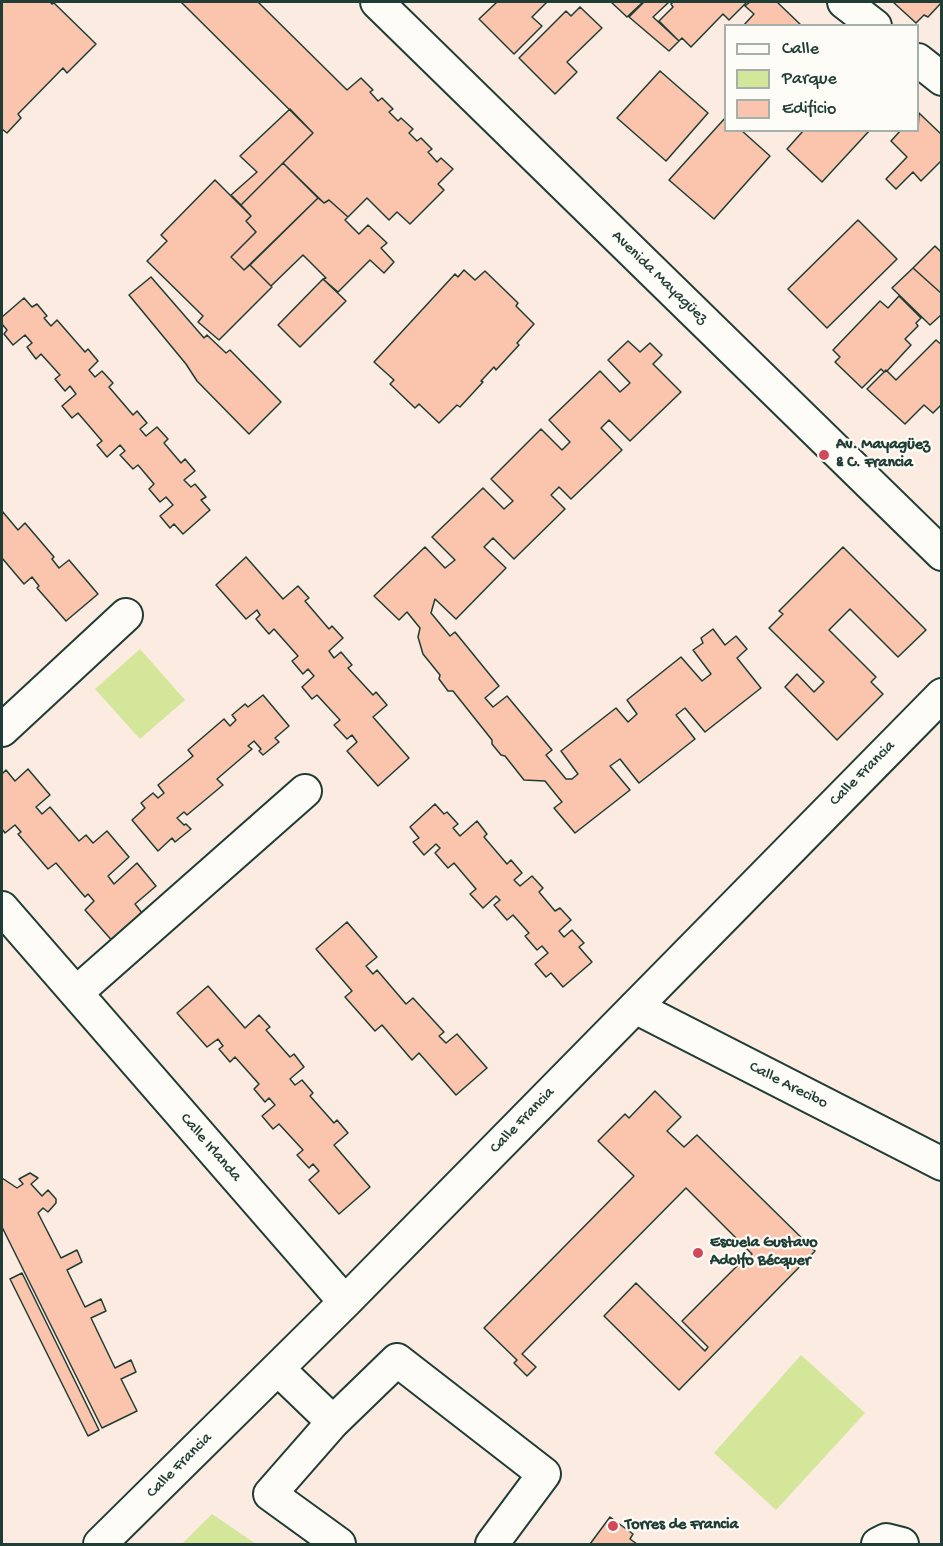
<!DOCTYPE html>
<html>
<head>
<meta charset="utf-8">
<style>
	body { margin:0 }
	#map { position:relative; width:943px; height:1546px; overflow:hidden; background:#fcebe1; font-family:"Gochi Hand",sans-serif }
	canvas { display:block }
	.frame { position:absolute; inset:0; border:3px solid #1f3d34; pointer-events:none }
	.legend { position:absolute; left:724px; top:24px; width:195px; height:108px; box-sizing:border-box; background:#fdfcf7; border:2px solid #a4b0a9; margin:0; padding:8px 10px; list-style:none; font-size:18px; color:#1f3d34 }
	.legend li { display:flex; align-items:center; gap:12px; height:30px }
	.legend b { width:30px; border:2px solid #a4b0a9 }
</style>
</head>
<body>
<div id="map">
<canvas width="943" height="1546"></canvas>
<div class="frame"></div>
<ul class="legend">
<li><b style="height:8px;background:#fdfcf7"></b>Calle</li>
<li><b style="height:16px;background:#d3e69a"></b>Parque</li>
<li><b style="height:16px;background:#fbc4ad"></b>Edificio</li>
</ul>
</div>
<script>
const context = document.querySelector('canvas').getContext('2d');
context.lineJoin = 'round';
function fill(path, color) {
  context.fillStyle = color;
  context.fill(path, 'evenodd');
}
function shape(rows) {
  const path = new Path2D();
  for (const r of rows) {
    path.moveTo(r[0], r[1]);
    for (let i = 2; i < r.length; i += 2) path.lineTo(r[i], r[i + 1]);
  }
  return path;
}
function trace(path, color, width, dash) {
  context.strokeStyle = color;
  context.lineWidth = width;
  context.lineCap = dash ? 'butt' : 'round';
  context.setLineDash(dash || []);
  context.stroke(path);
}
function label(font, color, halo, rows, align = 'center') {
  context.font = font + ' "Gochi Hand",sans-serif';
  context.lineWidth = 4.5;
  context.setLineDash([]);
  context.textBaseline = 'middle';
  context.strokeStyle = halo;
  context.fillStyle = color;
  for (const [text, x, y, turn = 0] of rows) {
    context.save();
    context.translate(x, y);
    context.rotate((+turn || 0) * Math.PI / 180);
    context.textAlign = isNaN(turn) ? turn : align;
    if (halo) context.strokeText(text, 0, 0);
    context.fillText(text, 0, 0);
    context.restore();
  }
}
fill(shape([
	[140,649,185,700,140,739,95,689],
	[801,1355,865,1413,776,1510,714,1453],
	[212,1514,256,1544,182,1544]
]), '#d3e69a');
const building = shape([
	[2,2,50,2,52,4,54,3,96,44,67,73,63,68,18,114,21,118,7,133,2,129,2,2],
	[181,2,258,2,347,90,361,78,373,90,370,92,378,101,382,98,393,109,389,112,398,121,401,118,413,129,409,133,417,141,421,138,432,149,428,152,437,162,441,158,453,169,438,184,444,190,410,224,397,212,389,220,367,198,348,217,329,200,324,203,283,163,313,133,181,2],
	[497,2,547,2,532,17,542,26,514,54,479,19,497,2],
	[611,2,643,2,627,17,611,2],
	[644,2,669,2,653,17,679,41,669,51,629,17,644,2],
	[673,2,747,2,729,20,723,14,691,47,682,38,679,41,659,21,673,7,671,4,673,2],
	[750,2,777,2,802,26,743,26,754,14,745,6,750,2],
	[893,2,942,2,928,17,924,15,916,23,893,2],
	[580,7,602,28,567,62,577,72,555,94,519,58,566,11,571,16,580,7],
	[660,71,708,113,666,161,617,118,660,71],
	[290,109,313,133,241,205,231,195,257,172,240,156,290,109],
	[919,113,942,135,942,160,921,181,913,172,896,189,886,179,907,157,891,141,901,130,918,130,919,113],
	[726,117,726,130,741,130,770,156,714,219,669,180,726,117],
	[804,130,870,130,822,182,787,149,804,130],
	[283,163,318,198,244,270,231,257,256,232,246,221,251,216,241,205,283,163],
	[215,180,251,216,246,221,256,232,231,257,244,270,250,265,272,287,219,340,198,322,203,316,147,261,167,241,161,235,215,180],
	[318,198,324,203,329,200,348,217,345,220,359,234,368,225,387,243,381,248,394,262,384,273,370,260,338,292,323,279,326,278,303,255,271,286,250,265,318,198],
	[858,220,897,259,827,328,788,289,858,220],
	[935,246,942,253,942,294,913,268,935,246],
	[913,268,942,294,942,314,930,325,892,288,913,268],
	[464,270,475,280,485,271,518,303,516,306,534,324,517,343,519,345,496,370,494,367,481,381,483,382,460,407,457,405,439,423,419,404,415,408,390,384,394,380,374,362,455,274,458,277,464,270],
	[151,277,204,338,207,335,226,353,230,350,281,402,249,434,197,381,186,364,129,295,151,277],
	[323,279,346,301,300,347,278,325,323,279],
	[899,296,921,318,916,323,918,326,905,339,911,345,887,371,884,372,881,369,862,388,835,362,840,357,833,350,880,301,888,308,899,296],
	[24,298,32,307,37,304,47,316,44,318,51,326,57,320,85,352,88,349,98,361,89,370,95,377,102,371,113,383,109,387,133,415,137,411,147,423,140,429,146,436,157,427,168,439,164,443,181,463,185,459,195,471,184,480,191,487,195,484,206,497,201,500,210,510,183,534,174,524,170,528,160,516,173,505,166,497,160,502,149,489,154,484,138,465,133,469,120,455,125,451,120,445,107,457,97,445,102,441,78,413,72,418,62,406,76,394,70,386,65,391,55,379,60,375,41,354,36,359,27,347,32,343,25,335,13,345,4,334,7,330,2,324,2,317,24,298],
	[936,340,942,345,942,404,933,413,924,405,905,424,867,389,886,370,896,380,936,340],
	[628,341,640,352,650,343,662,355,653,364,681,392,630,441,609,420,601,428,622,450,571,499,559,487,551,495,565,509,514,559,493,538,484,547,506,568,456,619,435,599,431,613,450,636,455,632,499,686,485,698,493,707,507,696,552,750,546,755,566,779,572,779,578,774,561,751,616,708,628,722,637,714,627,700,681,657,702,681,711,674,693,650,703,643,701,638,713,629,725,645,736,636,747,649,737,658,761,688,705,732,685,708,676,715,695,739,639,783,620,759,610,766,630,790,575,833,554,808,562,802,545,781,524,780,505,756,501,755,492,744,492,740,453,691,448,691,439,679,440,675,423,654,418,637,420,628,407,612,399,620,374,596,425,547,445,568,455,560,432,537,483,488,504,509,513,501,491,479,541,429,562,450,570,442,549,420,600,371,620,392,630,383,608,360,628,341],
	[2,511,18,530,25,523,54,557,52,559,59,568,69,560,98,594,66,621,37,588,39,586,32,577,24,584,2,558,2,511],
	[843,547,926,630,898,657,850,609,829,630,876,677,871,682,883,694,837,740,785,687,797,674,814,692,824,682,769,628,783,614,779,611,843,547],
	[246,557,283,599,298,586,309,598,305,601,329,629,332,626,343,638,329,651,334,658,341,652,352,665,348,668,373,695,376,692,387,705,373,717,409,758,378,786,347,751,357,742,352,735,347,739,334,725,340,720,317,695,312,699,302,687,314,676,308,669,303,674,292,661,298,656,274,629,269,634,256,619,260,615,257,610,246,619,216,585,246,557],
	[263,695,289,726,275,738,279,742,263,755,259,751,261,749,254,741,248,746,252,749,217,779,223,785,187,815,184,812,177,818,184,825,186,824,191,829,175,842,172,838,158,851,132,820,145,808,141,803,153,793,158,798,164,793,158,785,193,756,188,750,224,719,230,726,236,720,232,715,245,704,248,707,263,695],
	[28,769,50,795,36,807,42,814,50,807,79,841,86,835,93,843,107,831,129,857,108,876,114,884,137,863,156,886,135,904,146,918,115,944,85,910,94,901,88,894,85,897,56,863,48,869,18,834,21,832,15,825,5,833,2,829,2,774,6,770,15,781,28,769],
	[435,804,444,814,447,812,458,824,453,828,460,836,477,821,487,834,484,837,507,864,511,860,522,873,514,880,520,886,532,876,543,888,539,892,555,911,560,908,571,920,559,931,564,937,572,930,584,943,579,947,592,962,563,987,551,973,546,977,535,964,548,953,542,946,537,950,525,936,529,933,513,915,507,920,494,905,500,900,496,896,483,908,470,894,476,889,454,863,448,868,435,853,440,848,436,844,424,855,413,842,419,838,410,827,435,804],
	[347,922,377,957,366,966,373,974,377,970,406,1004,413,998,444,1032,439,1036,446,1043,457,1034,487,1068,456,1095,419,1053,412,1060,382,1025,375,1031,345,997,352,991,316,949,347,922],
	[208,986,245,1028,259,1015,270,1027,266,1030,290,1057,294,1054,304,1067,290,1079,295,1085,302,1080,313,1093,310,1096,334,1123,337,1120,348,1133,334,1145,370,1187,339,1214,309,1180,319,1171,313,1164,309,1168,297,1155,303,1150,279,1124,273,1129,262,1116,275,1105,269,1098,265,1102,254,1089,259,1084,235,1057,230,1062,219,1049,223,1046,218,1039,207,1047,177,1013,208,986],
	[655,1091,681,1117,667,1131,684,1147,697,1135,815,1251,679,1390,604,1316,636,1283,705,1351,708,1347,682,1321,746,1257,748,1259,752,1254,686,1188,522,1354,536,1367,527,1376,514,1363,517,1360,484,1328,634,1176,598,1141,625,1114,629,1118,655,1091],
	[30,1173,38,1178,31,1184,42,1196,48,1190,56,1199,56,1203,48,1212,43,1208,38,1213,61,1258,77,1250,82,1262,67,1270,85,1307,101,1299,106,1311,91,1318,115,1368,131,1360,136,1372,121,1379,137,1411,102,1428,2,1227,2,1178,17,1188,23,1184,19,1179,30,1173],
	[22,1273,99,1430,88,1436,10,1279,22,1273],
	[610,1517,633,1534,630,1539,637,1544,590,1544,610,1517]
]);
fill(building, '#fbc4ad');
trace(building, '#1f3d34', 1.5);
const minor = shape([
	[377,2,942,554],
	[844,2,875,26],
	[918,60,942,79],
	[2,730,126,615],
	[2,908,345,1302],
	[76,993,305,791],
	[635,1007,942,1164],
	[278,1369,333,1422],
	[100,1544,345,1302,942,695],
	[339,1544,270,1494,333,1422,397,1360,544,1474,492,1544],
	[878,1544,886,1540,902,1544]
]);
trace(minor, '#1f3d34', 36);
trace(minor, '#fdfcf7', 32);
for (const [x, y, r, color] of [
	[824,455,6,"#d1495b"],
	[698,1253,6,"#d1495b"],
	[613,1526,6,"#d1495b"]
]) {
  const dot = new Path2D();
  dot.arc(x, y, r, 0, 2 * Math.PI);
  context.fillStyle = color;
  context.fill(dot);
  trace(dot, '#fdfcf7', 2);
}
label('16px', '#1f3d34', '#fdfcf7', [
	["Avenida Mayagüez",659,278,44],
	["Calle Francia",863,774,-45],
	["Calle Arecibo",788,1086,27],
	["Calle Francia",523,1121,-46],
	["Calle Irlanda",210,1148,49],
	["Calle Francia",180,1466,-45]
]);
label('bold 16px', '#1f3d34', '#fdfcf7', [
	["Av. Mayagüez",836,446],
	["& C. Francia",836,464],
	["Escuela Gustavo",710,1244],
	["Adolfo Bécquer",710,1262],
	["Torres de Francia",625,1526]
], 'left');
</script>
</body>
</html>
